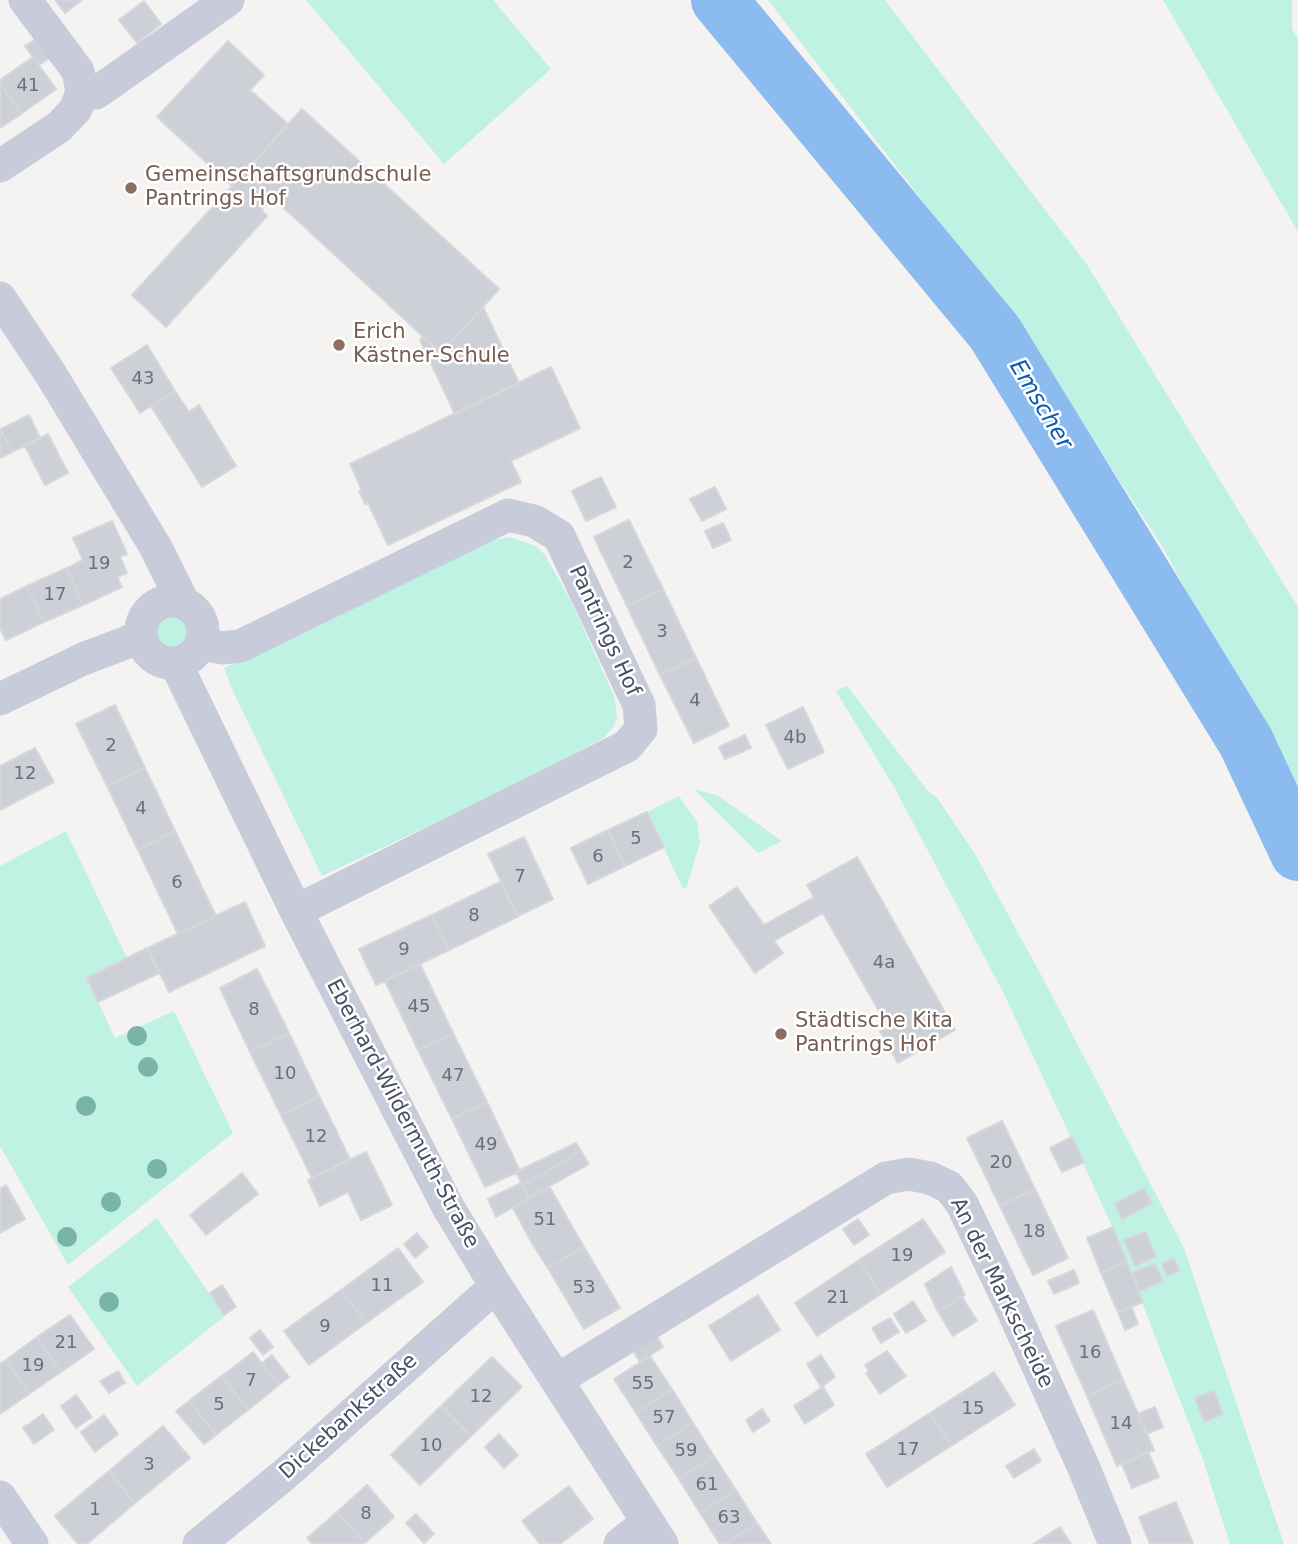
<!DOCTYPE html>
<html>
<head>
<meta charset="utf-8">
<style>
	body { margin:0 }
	canvas { display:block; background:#f4f3f2 }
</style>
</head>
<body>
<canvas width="1298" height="1544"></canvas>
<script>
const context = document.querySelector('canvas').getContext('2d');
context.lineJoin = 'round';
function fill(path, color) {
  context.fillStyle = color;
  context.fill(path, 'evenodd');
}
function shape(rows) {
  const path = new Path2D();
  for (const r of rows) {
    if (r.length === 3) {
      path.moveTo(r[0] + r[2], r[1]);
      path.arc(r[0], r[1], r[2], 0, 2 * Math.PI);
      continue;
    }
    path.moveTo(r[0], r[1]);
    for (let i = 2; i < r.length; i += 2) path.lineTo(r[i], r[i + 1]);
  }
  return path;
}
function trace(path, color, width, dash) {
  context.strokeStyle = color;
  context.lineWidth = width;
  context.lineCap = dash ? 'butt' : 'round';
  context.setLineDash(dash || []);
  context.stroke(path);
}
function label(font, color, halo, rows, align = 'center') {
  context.font = font + ' "DejaVu Sans",sans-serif';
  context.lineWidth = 5;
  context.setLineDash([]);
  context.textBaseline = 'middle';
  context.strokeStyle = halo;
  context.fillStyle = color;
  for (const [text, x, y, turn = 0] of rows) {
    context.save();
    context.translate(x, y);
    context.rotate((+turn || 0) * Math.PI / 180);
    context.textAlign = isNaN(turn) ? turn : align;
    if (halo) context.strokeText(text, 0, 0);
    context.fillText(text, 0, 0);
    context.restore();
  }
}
fill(shape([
	[306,0,493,0,551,69,444,164],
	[768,0,885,0,1088,266,1298,607,1298,804,1280,765,1165,551,1028,338],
	[1163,0,1292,0,1292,29,1298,39,1298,232],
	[510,537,536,546,545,555,571,601,615,698,617,718,614,726,604,738,499,793,322,876,232,689,224,668,490,541],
	[172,633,18],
	[847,686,928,791,938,799,975,854,1046,984,1184,1248,1284,1544,1230,1544,1202,1457,1113,1228,1004,994,894,787,836,691],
	[694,789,717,795,782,841,758,853],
	[679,796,697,822,700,842,687,887,683,889,647,812],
	[66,831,127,958,87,978,115,1038,174,1011,233,1133,68,1265,0,1146,0,866],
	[157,1218,225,1316,137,1386,68,1287]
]), '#c0f2e3');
trace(shape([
	[719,0,995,333,1246,742,1298,853]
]), '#8cbbf0', 56);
const building = shape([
	[55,0,82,0,65,13,55,0],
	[144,1,161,24,137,43,119,20,144,1],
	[37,38,51,57,39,65,25,46,37,38],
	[228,41,264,75,250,90,288,124,232,186,157,117,228,41],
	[33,57,56,89,21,114,0,83,0,80,33,57],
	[0,83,21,114,0,128,0,83],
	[302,109,499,289,441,353,245,172,302,109],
	[245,172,272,198,261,210,267,216,166,327,132,295,245,172],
	[483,307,519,383,455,414,420,340,423,337,441,353,483,307],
	[147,345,175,391,140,413,111,368,147,345],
	[551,367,580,428,511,461,521,482,388,545,368,503,365,504,359,491,362,490,350,464,551,367],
	[175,391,189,412,199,405,236,466,202,487,151,406,175,391],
	[29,415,40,438,12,452,1,429,29,415],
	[0,429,12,452,0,458,0,429],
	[48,434,68,473,45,485,25,446,48,434],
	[601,477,616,507,586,521,572,491,601,477],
	[715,487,726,509,702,521,690,499,715,487],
	[629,520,663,589,627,606,594,537,629,520],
	[112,521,127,554,120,557,127,573,117,577,122,587,83,605,67,568,83,560,73,538,112,521],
	[723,523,731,540,713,548,705,531,723,523],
	[67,568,83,605,44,622,27,586,67,568],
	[27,586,44,622,6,640,0,628,0,599,27,586],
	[663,589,696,658,660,675,627,606,663,589],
	[696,658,729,726,694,743,660,675,696,658],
	[115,705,145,768,107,786,76,724,115,705],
	[803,707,824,752,788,769,766,725,803,707],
	[745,735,751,748,725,759,719,747,745,735],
	[35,748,54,782,0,810,0,766,35,748],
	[145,768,175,831,138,850,107,786,145,768],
	[647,812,664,847,625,866,608,830,647,812],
	[608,830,625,866,588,884,571,848,608,830],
	[175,831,216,916,178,934,138,850,175,831],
	[524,837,553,899,518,916,488,854,524,837],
	[857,857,955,1030,898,1063,880,1031,888,1027,823,913,774,941,783,953,755,973,709,906,737,887,764,925,814,897,807,885,857,857],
	[500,882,517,917,449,950,432,915,500,882],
	[245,902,265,946,169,992,148,948,245,902],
	[432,915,449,950,376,985,359,949,432,915],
	[147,948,159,973,98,1002,87,978,147,948],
	[420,964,453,1033,418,1050,385,981,420,964],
	[257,969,289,1033,250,1052,220,988,257,969],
	[289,1033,319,1096,281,1115,250,1052,289,1033],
	[453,1033,487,1102,452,1119,418,1050,453,1033],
	[319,1096,350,1159,312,1178,281,1115,319,1096],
	[487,1102,520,1171,485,1187,452,1119,487,1102],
	[1002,1121,1035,1189,1000,1206,967,1138,1002,1121],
	[1072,1137,1084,1162,1062,1172,1050,1148,1072,1137],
	[576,1143,581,1151,523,1186,516,1172,576,1143],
	[581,1151,589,1164,529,1198,523,1186,581,1151],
	[366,1152,392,1205,361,1220,348,1192,320,1206,308,1180,366,1152],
	[242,1173,258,1194,206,1235,190,1215,242,1173],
	[521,1183,529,1198,496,1217,488,1199,521,1183],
	[6,1185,25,1219,0,1233,0,1189,6,1185],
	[549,1186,584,1247,548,1268,533,1245,513,1208,549,1186],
	[1144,1188,1152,1203,1122,1219,1115,1204,1144,1188],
	[1035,1189,1068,1258,1033,1275,1000,1206,1035,1189],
	[858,1219,869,1235,854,1245,843,1229,858,1219],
	[923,1219,945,1252,881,1294,859,1260,923,1219],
	[1113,1227,1127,1262,1101,1273,1087,1238,1113,1227],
	[1146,1232,1156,1257,1135,1266,1124,1240,1146,1232],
	[417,1233,428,1247,415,1258,404,1244,417,1233],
	[584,1247,620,1308,584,1329,548,1268,584,1247],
	[398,1248,423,1282,366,1323,341,1290,398,1248],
	[1174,1258,1180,1271,1167,1276,1162,1264,1174,1258],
	[859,1260,881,1294,817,1336,795,1303,859,1260],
	[1127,1262,1143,1302,1118,1312,1101,1273,1127,1262],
	[1155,1264,1163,1281,1140,1291,1133,1273,1155,1264],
	[951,1267,965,1295,938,1312,925,1284,951,1267],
	[1074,1270,1079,1283,1054,1294,1048,1281,1074,1270],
	[222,1285,236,1307,224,1315,210,1293,222,1285],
	[341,1290,366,1323,309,1365,284,1331,341,1290],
	[758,1295,780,1330,731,1361,709,1326,758,1295],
	[962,1297,977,1321,953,1336,938,1312,962,1297],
	[913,1301,926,1321,906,1333,894,1314,913,1301],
	[1131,1306,1138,1324,1125,1330,1118,1312,1131,1306],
	[1093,1310,1123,1380,1087,1396,1056,1326,1093,1310],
	[70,1315,94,1349,61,1372,37,1337,70,1315],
	[890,1318,899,1332,881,1343,872,1328,890,1318],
	[260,1330,273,1347,263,1355,250,1338,260,1330],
	[656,1335,663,1347,640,1362,633,1350,656,1335],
	[37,1337,61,1372,29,1394,6,1360,37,1337],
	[887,1351,906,1376,880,1394,866,1373,869,1371,865,1365,887,1351],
	[253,1352,279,1385,248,1410,222,1376,253,1352],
	[272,1355,289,1377,279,1385,262,1363,272,1355],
	[821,1355,835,1377,821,1387,807,1364,821,1355],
	[650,1356,672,1389,636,1413,614,1379,650,1356],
	[492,1357,522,1387,471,1436,441,1406,492,1357],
	[6,1360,29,1394,0,1414,0,1364,6,1360],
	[118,1371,125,1383,109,1393,100,1381,118,1371],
	[994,1372,1015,1405,951,1446,930,1413,994,1372],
	[221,1376,248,1410,216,1435,189,1401,221,1376],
	[1123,1380,1154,1450,1117,1466,1087,1396,1123,1380],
	[823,1387,834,1405,805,1424,794,1406,823,1387],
	[672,1389,693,1423,657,1446,636,1413,672,1389],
	[1214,1391,1223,1414,1204,1422,1195,1398,1214,1391],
	[76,1395,92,1417,76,1428,61,1406,76,1395],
	[189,1401,216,1435,204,1444,176,1411,189,1401],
	[441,1406,471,1436,420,1485,391,1455,441,1406],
	[1155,1407,1163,1427,1147,1434,1138,1414,1155,1407],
	[762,1409,770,1421,753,1432,746,1420,762,1409],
	[930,1413,951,1446,887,1487,866,1454,930,1413],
	[43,1414,54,1430,34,1444,23,1428,43,1414],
	[104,1415,118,1434,95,1452,81,1432,104,1415],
	[693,1423,714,1456,679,1479,657,1446,693,1423],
	[163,1426,190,1458,135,1503,109,1471,163,1426],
	[499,1434,518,1455,504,1468,485,1447,499,1434],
	[1034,1449,1041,1461,1014,1478,1006,1466,1034,1449],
	[1148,1452,1159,1477,1132,1488,1122,1464,1148,1452],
	[714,1456,736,1490,700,1513,679,1479,714,1456],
	[109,1471,135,1503,87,1544,78,1544,55,1516,109,1471],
	[367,1485,394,1517,365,1543,337,1512,367,1485],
	[569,1486,593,1519,560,1544,540,1544,522,1521,569,1486],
	[736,1490,757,1523,725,1544,720,1544,700,1513,736,1490],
	[1176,1502,1193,1544,1150,1544,1139,1517,1176,1502],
	[337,1512,365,1543,364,1544,313,1544,307,1538,337,1512],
	[416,1514,434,1534,424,1543,406,1523,416,1514],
	[757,1523,771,1544,725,1544,757,1523],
	[1060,1527,1071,1544,1033,1544,1060,1527]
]);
fill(building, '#ced0d7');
trace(building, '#d6d6dd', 2);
trace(shape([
	[82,91,96,93,228,0],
	[0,166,59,127,76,109,82,91,78,71,25,0],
	[0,298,50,373,155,546,183,602],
	[172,632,31],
	[202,644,223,648,240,646,508,515,534,521,559,536,639,705,641,729,627,746,296,911],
	[176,664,296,911,448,1207,496,1286,662,1544],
	[0,699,83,659,141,637],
	[557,1380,886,1178,909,1174,930,1178,949,1187,962,1204,1009,1302,1083,1466,1115,1544],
	[0,1497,32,1544],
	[199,1544,284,1475,496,1286],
	[620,1544,648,1522]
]), '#c8ccda', 33);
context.fillStyle = '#79b4a9';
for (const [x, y] of [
	[137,1036],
	[148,1067],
	[86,1106],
	[157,1169],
	[111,1202],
	[67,1237],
	[109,1302]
]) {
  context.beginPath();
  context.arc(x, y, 10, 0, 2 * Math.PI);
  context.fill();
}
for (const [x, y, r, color] of [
	[131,188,7,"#8d6e63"],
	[339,345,7,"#8d6e63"],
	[781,1034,7,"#8d6e63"]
]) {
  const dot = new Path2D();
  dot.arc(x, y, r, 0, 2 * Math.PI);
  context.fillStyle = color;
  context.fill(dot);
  trace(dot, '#fff', 2.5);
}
label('18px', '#6a6e7e', null, [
	["41",28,86],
	["43",143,379],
	["2",628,563],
	["19",99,564],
	["17",55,595],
	["3",662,632],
	["4",695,701],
	["4b",795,738],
	["2",111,746],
	["12",25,774],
	["4",141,809],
	["5",636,839],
	["6",598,857],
	["7",520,877],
	["6",177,883],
	["8",474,916],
	["9",404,950],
	["4a",884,963],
	["45",419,1007],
	["8",254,1010],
	["10",285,1074],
	["47",453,1076],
	["12",316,1137],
	["49",486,1145],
	["20",1001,1163],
	["51",545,1220],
	["18",1034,1232],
	["19",902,1256],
	["11",382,1286],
	["53",584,1288],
	["21",838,1298],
	["9",325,1327],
	["21",66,1343],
	["16",1090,1353],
	["19",33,1366],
	["7",251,1381],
	["55",643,1384],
	["12",481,1397],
	["5",219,1405],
	["15",973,1409],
	["57",664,1418],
	["14",1121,1424],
	["10",431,1446],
	["17",908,1450],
	["59",686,1451],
	["3",149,1465],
	["61",707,1485],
	["1",95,1510],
	["8",366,1514],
	["63",729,1518]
]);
label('21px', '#785e54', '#fff', [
	["Gemeinschaftsgrundschule",145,176],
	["Pantrings Hof",145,200],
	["Erich",353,333],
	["Kästner-Schule",353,357],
	["Städtische Kita",795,1022],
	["Pantrings Hof",795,1046]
], 'left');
label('21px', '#494e60', '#fff', [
	["Pantrings Hof",604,631,65],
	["Eberhard-Wildermuth-Straße",402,1114,62],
	["An der Markscheide",1001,1293,64],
	["Dickebankstraße",349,1417,-42]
]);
label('italic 23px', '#0759b5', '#fff', [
	["Emscher",1040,405,59]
]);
</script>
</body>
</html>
